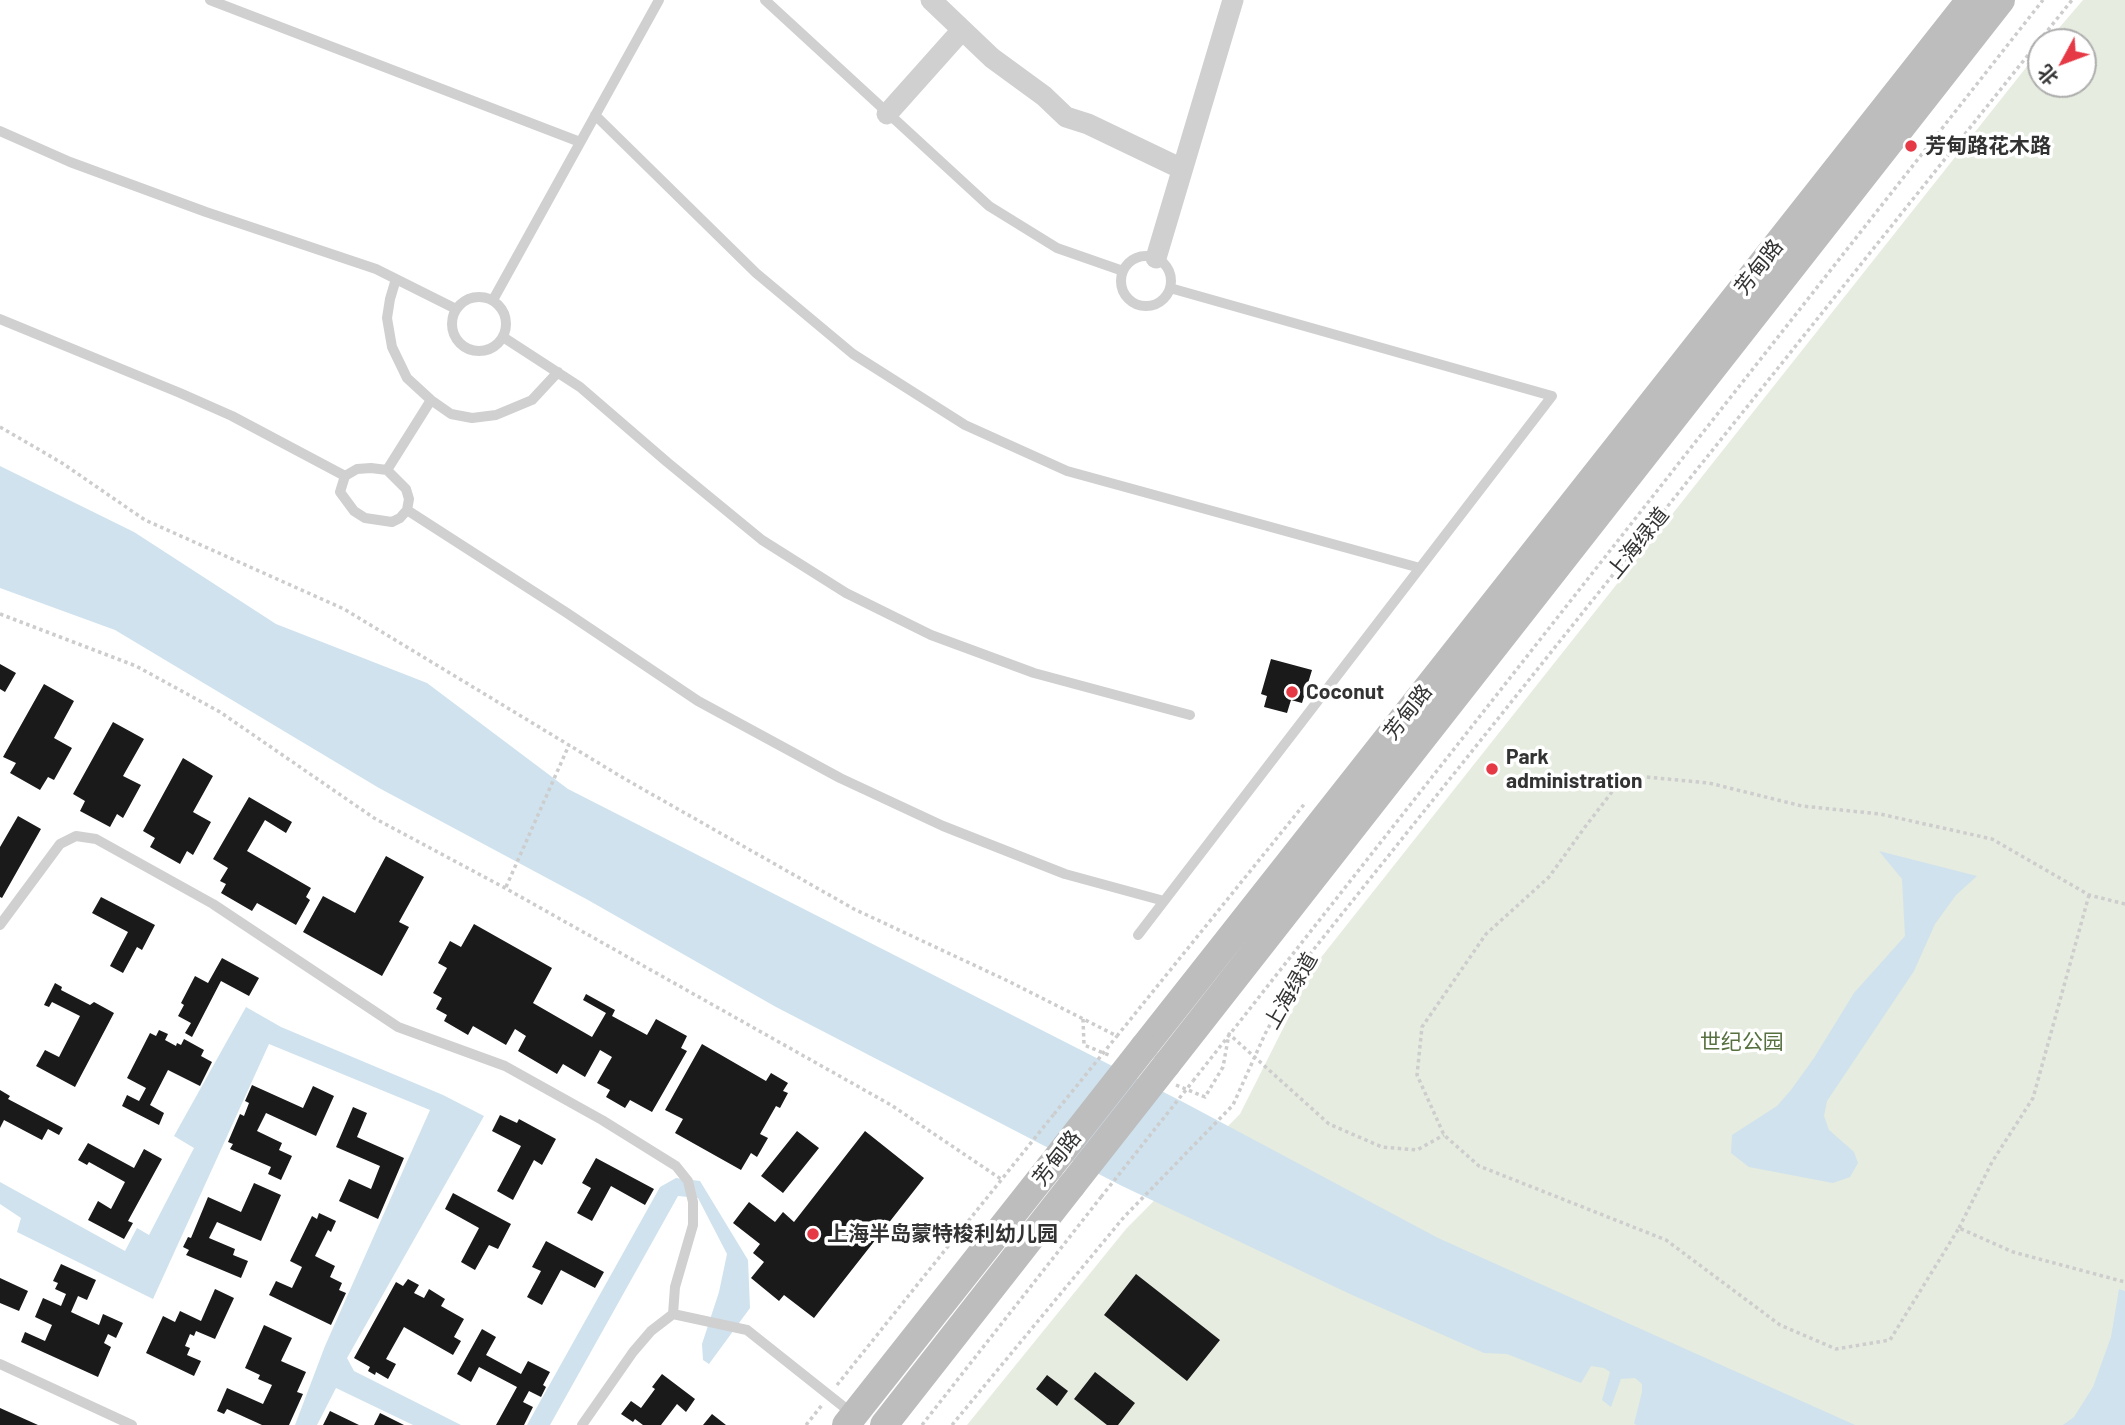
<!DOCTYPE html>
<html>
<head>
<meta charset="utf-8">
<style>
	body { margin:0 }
	#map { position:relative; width:2125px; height:1425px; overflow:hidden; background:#fff; font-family:Barlow,"Noto Sans SC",sans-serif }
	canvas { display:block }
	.north { position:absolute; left:2027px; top:28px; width:70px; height:70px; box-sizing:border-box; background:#fff; border:2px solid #adadad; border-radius:50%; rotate:229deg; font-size:19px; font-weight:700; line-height:28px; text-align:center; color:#333 }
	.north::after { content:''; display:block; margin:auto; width:24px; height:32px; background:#e63946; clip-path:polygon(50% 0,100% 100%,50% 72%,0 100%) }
</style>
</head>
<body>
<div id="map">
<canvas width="2125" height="1425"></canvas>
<div class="north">北</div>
</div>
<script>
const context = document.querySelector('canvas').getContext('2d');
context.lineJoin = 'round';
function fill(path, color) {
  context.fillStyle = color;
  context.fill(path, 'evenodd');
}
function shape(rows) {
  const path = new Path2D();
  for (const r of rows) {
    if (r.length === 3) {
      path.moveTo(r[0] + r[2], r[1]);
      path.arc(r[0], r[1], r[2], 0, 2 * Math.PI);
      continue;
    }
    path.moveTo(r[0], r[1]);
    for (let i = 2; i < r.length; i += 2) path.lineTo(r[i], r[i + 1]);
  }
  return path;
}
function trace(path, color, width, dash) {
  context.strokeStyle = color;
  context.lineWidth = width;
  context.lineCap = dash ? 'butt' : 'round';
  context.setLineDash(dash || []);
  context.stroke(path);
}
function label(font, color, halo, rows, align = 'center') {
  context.font = font + ' Barlow,"Noto Sans SC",sans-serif';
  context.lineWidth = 7;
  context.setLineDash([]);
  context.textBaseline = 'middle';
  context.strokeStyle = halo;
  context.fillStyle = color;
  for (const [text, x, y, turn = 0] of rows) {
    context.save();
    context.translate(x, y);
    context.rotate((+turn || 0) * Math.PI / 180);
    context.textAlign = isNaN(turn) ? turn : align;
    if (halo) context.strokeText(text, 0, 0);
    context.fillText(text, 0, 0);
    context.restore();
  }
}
fill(shape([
	[2083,0,2125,0,2125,1425,967,1425,1126,1229,1240,1114,1315,965,2036,55,2041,49,2041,84,2083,84,2083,42,2047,42]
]), '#e6ecdf');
fill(shape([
	[0,466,134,532,276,624,427,683,568,789,1183,1102,1438,1238,1855,1425,1637,1425,1634,1424,1642,1392,1642,1384,1635,1378,1621,1379,1611,1407,1602,1400,1610,1372,1604,1368,1591,1366,1581,1383,1507,1354,1484,1353,1350,1294,1120,1185,776,1007,588,900,379,788,115,630,0,588],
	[1879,851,1977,876,1956,895,1935,924,1914,971,1827,1101,1824,1116,1829,1130,1854,1152,1858,1163,1850,1177,1833,1183,1749,1167,1731,1153,1732,1135,1777,1106,1791,1090,1814,1058,1854,993,1905,936,1902,879],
	[246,1007,281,1027,443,1095,484,1116,347,1358,354,1371,461,1425,413,1425,336,1388,317,1425,295,1425,325,1346,430,1110,269,1044,153,1299,17,1232,21,1218,0,1204,0,1182,125,1251,137,1228,149,1235,194,1148,174,1136],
	[676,1178,700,1181,748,1260,750,1308,709,1364,703,1360,702,1344,719,1292,727,1254,698,1198,678,1196,550,1425,527,1425,660,1187],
	[2119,1289,2125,1291,2125,1425,2063,1425,2074,1417,2093,1387,2111,1337]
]), '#cfe2ee');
fill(shape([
	[1271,659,1312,670,1302,703,1291,700,1287,713,1264,707,1267,696,1261,694],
	[0,664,16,673,5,692,0,689],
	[44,684,74,701,54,738,72,748,54,780,48,777,40,790,10,773,16,763,3,757],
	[113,722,144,739,123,776,141,785,123,818,117,814,110,827,80,811,85,801,73,794],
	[183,758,213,776,193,812,211,822,193,855,187,851,180,864,150,847,155,838,143,831],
	[249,797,292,822,286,833,265,820,247,851,311,888,306,897,310,900,296,925,257,903,252,911,221,893,226,884,220,881,228,868,213,859],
	[18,816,41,829,2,898,0,897,0,847],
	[386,856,424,877,399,922,409,927,382,976,303,932,323,896,355,913],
	[101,897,155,925,142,950,137,947,123,973,110,966,128,932,92,913],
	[474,924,552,968,533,1003,592,1037,606,1013,583,1000,586,994,615,1010,612,1016,647,1035,656,1019,687,1036,681,1048,687,1051,652,1112,630,1100,625,1108,606,1097,610,1090,597,1083,612,1057,600,1050,585,1077,563,1064,557,1074,518,1051,526,1036,515,1029,506,1045,473,1026,468,1035,444,1021,447,1015,436,1009,442,998,433,993,447,968,438,963,450,941,461,947],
	[222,958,259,978,249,996,221,981,192,1037,185,1033,191,1023,178,1016,184,1005,181,1003,195,976,208,983],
	[55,983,62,987,61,990,90,1005,94,1002,114,1013,75,1087,36,1066,45,1050,59,1057,80,1016,52,1002,49,1007,44,1005],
	[159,1030,168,1034,165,1040,176,1046,177,1043,181,1045,184,1039,204,1050,201,1056,212,1062,200,1086,168,1070,150,1105,164,1113,159,1125,122,1106,127,1095,139,1101,146,1088,127,1078,150,1033,156,1036],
	[702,1044,766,1081,771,1073,788,1083,783,1091,788,1093,780,1108,776,1106,760,1134,768,1138,757,1157,751,1153,741,1170,675,1133,683,1119,665,1110],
	[252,1085,303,1108,313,1086,334,1096,316,1136,266,1113,257,1131,282,1143,279,1150,292,1156,281,1180,268,1174,271,1167,230,1149,233,1144,228,1142,240,1114,244,1116,249,1103,245,1101],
	[0,1090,10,1096,8,1099,63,1128,59,1135,48,1129,42,1140,4,1120,0,1128],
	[353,1107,367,1113,357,1137,404,1158,378,1219,339,1201,349,1179,371,1189,380,1166,336,1147],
	[500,1115,517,1123,519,1119,556,1139,542,1165,534,1160,513,1200,497,1191,521,1146,492,1131],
	[797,1131,819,1148,783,1193,761,1176],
	[865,1131,924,1178,814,1318,784,1295,779,1301,751,1278,764,1262,753,1253,760,1244,733,1223,749,1202,775,1222,783,1212,794,1222],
	[88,1143,134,1168,144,1149,162,1159,128,1221,133,1223,124,1239,88,1220,98,1201,111,1209,125,1182,89,1162,87,1165,78,1160],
	[596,1158,654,1189,645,1205,611,1186,592,1221,577,1213,591,1188,582,1183],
	[254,1183,281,1195,261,1241,217,1222,209,1238,235,1249,233,1255,248,1261,241,1278,186,1255,189,1250,183,1247,188,1237,191,1238,208,1197,241,1212],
	[453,1193,511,1224,498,1249,489,1245,475,1270,461,1262,479,1228,445,1209],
	[319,1213,336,1221,331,1232,328,1230,315,1256,335,1266,330,1277,342,1283,339,1290,346,1293,331,1325,269,1295,276,1281,292,1288,302,1267,290,1261,312,1216,317,1219],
	[546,1241,604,1272,595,1288,561,1270,542,1305,527,1297,541,1271,532,1267],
	[61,1264,96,1280,87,1300,78,1296,71,1312,99,1325,103,1314,123,1323,116,1338,108,1334,104,1343,111,1347,98,1377,21,1342,25,1332,45,1341,52,1325,35,1317,43,1298,61,1306,66,1294,55,1289,58,1283,53,1281],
	[1136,1274,1220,1340,1187,1381,1104,1315],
	[0,1278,28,1291,19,1311,0,1303],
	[408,1279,419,1285,414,1293,424,1298,429,1289,445,1299,441,1306,464,1319,454,1337,461,1341,453,1355,404,1327,386,1359,396,1364,388,1379,376,1372,375,1375,368,1371,370,1367,354,1358,396,1282,403,1286],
	[215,1289,234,1298,215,1339,196,1331,194,1336,190,1334,185,1346,190,1348,187,1355,201,1361,194,1376,146,1353,163,1316,175,1322,180,1311,201,1321],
	[264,1325,292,1338,281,1361,306,1372,297,1392,303,1394,289,1425,262,1425,227,1409,224,1414,217,1411,227,1388,263,1404,272,1385,258,1379,260,1375,245,1368],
	[482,1329,496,1337,486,1355,521,1374,528,1361,550,1372,543,1385,546,1387,541,1397,529,1391,523,1402,533,1407,524,1425,496,1425,517,1387,479,1367,471,1382,457,1374],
	[1095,1372,1135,1403,1118,1425,1107,1425,1074,1399],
	[662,1374,695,1399,686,1412,677,1404,661,1425,643,1425,635,1419,633,1422,621,1414,631,1401,641,1408,655,1389,652,1387],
	[1047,1375,1068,1391,1057,1406,1036,1389],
	[0,1408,38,1425,0,1425],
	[330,1411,359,1425,323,1425],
	[380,1413,404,1425,374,1425],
	[712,1414,726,1425,703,1425]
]), '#1a1a1a');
trace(shape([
	[0,427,62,463,145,520,344,609,625,779,854,909,1008,981,1117,1036,1306,802],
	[0,614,136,666,220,712,374,818,505,888,891,1105,1001,1179],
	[506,887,569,745],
	[2125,904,2089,895,1992,839,1880,814,1802,806,1709,783,1646,777,1615,788,1585,827,1549,877,1486,934,1422,1027,1417,1075,1444,1135,1479,1166,1666,1240,1780,1325,1836,1349,1890,1340,1959,1228,2013,1252,2125,1282],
	[1083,1019,1084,1045,1111,1056],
	[1193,1081,2043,0],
	[1176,1085,1205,1097,1223,1067,1229,1034,1329,1124,1382,1147,1417,1150,1444,1135],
	[1959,1228,1992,1162,2033,1098,2089,895],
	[837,1385,1054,1114],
	[806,1425,822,1405],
	[922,1425,1101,1197],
	[952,1425,1124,1217,1233,1105,1265,1034,1306,959,2072,0]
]), '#cdcdcd', 3.5, [3.5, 3.5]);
trace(shape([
	[210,0,580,142],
	[765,0,989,206,1057,248,1123,271],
	[595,115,756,273,853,354,965,425,1067,471,1420,568],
	[0,131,70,162,206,212,376,269,456,309],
	[1146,281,25],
	[396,279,390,299,387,318,392,347,407,378,431,400,451,414,472,418,496,415,532,400,558,372],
	[479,324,27],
	[493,300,659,0],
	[0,319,180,393,232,416,345,476],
	[503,337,580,387,667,462,762,540,846,593,931,635,1034,673,1190,715],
	[371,468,387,470,406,489,409,499,407,510,400,518,392,522,365,518,354,511,340,492,345,476,357,469,371,468],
	[387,470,431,400],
	[407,510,567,613,698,701,840,778,943,826,1065,874,1164,901],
	[0,925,60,844,76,836,96,839,213,904,398,1027,505,1066,602,1120,676,1166,688,1181,693,1202,693,1225,675,1287,673,1314,651,1331,633,1352,582,1425],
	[1138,935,1552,396,1170,288],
	[673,1314,747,1330,854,1415],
	[0,1364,132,1425]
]), '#d0d0d0', 10);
trace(shape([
	[931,0,992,58,1044,96,1066,117,1088,124,1182,169],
	[887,114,962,30],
	[1156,258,1233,0]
]), '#d0d0d0', 21);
trace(shape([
	[1144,1047,1970,0],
	[1167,1064,2001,0],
	[846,1425,1049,1168],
	[884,1425,1072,1185]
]), '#bdbdbd', 28);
trace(shape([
	[1054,1114,1117,1036],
	[1101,1197,1193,1081]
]), '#cdcdcd', 3.5, [3.5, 3.5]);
trace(shape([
	[1049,1168,1144,1047],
	[1072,1185,1167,1064]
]), '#bdbdbd', 28);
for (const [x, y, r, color] of [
	[1911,146,7,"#e63946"],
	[1292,692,7,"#e63946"],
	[1492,769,7,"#e63946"],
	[813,1234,7,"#e63946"]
]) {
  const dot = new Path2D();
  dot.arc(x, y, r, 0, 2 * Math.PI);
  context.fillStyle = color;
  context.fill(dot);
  trace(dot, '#fff', 2.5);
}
label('bold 21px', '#333', '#fff', [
	["芳甸路花木路",1925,146],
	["Coconut",1306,692],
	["Park",1506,757],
	["administration",1506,781],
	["上海半岛蒙特梭利幼儿园",827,1234]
], 'left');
label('21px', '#333', '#fff', [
	["芳甸路",1759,267,-52],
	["上海绿道",1638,543,-51],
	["芳甸路",1408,712,-52],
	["上海绿道",1291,991,-60],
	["芳甸路",1057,1158,-52]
]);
label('21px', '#56703f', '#fff', [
	["世纪公园",1742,1042]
]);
</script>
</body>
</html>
